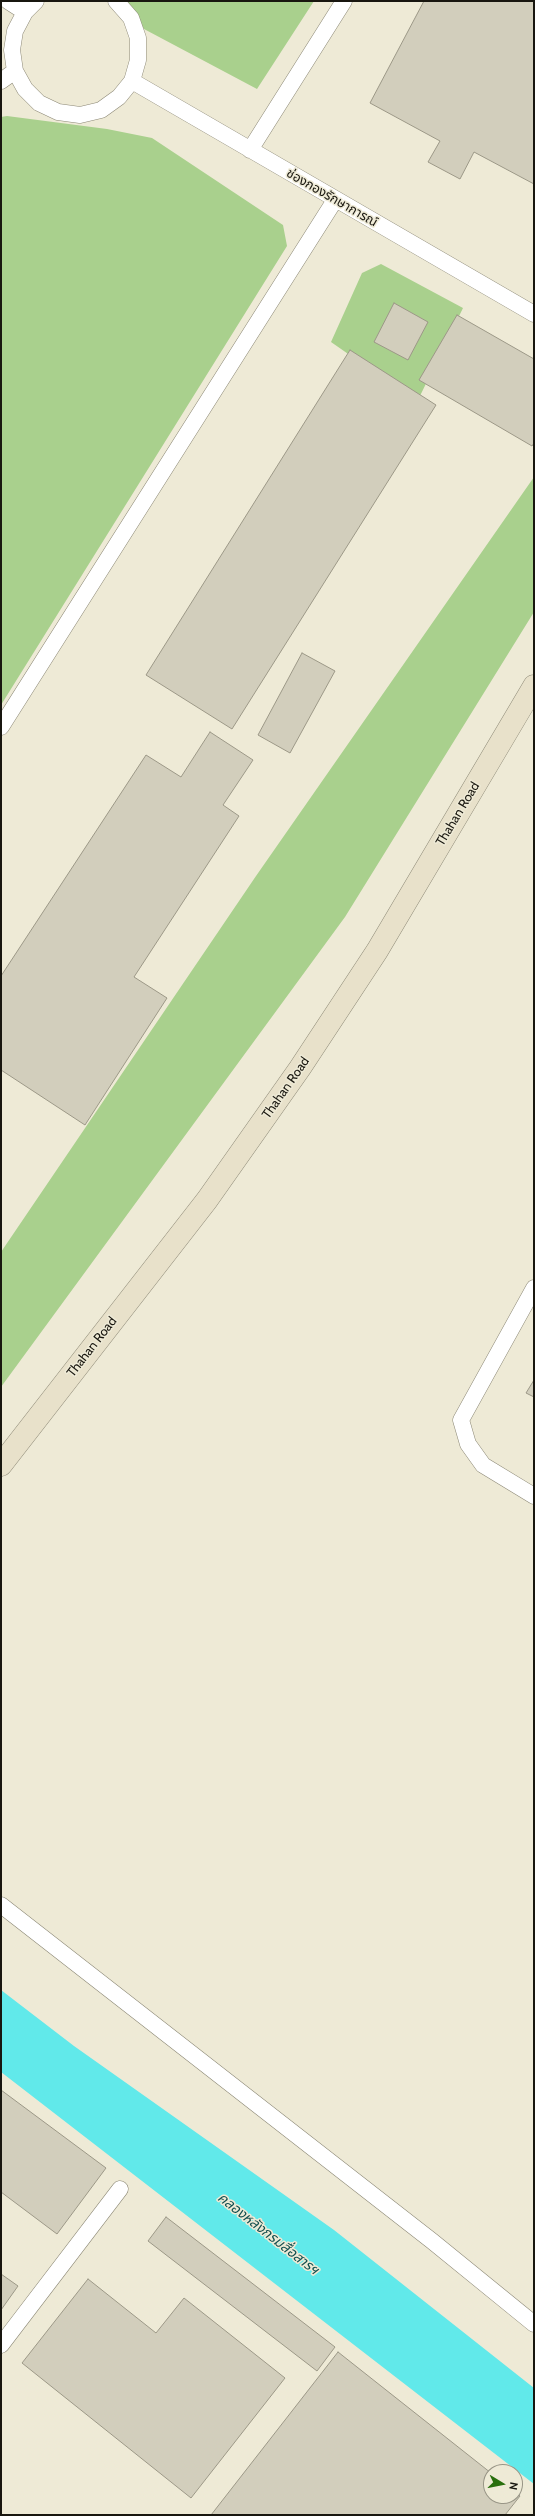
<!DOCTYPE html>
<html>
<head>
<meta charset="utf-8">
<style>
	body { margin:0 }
	#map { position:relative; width:535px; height:2516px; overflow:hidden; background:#eeead6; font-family:Cabin,sans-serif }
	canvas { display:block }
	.frame { position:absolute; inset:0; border:2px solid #18160f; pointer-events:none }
	.north { position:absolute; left:483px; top:2464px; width:40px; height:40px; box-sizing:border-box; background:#eeead6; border:1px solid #989586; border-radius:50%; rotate:100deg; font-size:11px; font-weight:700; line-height:16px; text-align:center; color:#18160f }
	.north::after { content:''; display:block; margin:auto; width:14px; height:18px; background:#296f0e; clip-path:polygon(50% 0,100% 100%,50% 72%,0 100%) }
</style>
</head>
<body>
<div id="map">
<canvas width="535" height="2516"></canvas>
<div class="frame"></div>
<div class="north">N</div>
</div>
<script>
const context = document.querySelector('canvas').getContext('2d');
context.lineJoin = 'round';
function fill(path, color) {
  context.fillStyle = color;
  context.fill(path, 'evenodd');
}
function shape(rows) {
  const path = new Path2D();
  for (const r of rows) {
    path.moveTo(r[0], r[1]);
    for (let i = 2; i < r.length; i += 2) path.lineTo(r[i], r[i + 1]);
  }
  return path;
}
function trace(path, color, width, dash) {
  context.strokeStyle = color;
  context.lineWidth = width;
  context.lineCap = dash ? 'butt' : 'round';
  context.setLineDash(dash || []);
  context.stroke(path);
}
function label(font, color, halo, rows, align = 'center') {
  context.font = font + ' Cabin,"Noto Sans Thai",sans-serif';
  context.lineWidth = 3;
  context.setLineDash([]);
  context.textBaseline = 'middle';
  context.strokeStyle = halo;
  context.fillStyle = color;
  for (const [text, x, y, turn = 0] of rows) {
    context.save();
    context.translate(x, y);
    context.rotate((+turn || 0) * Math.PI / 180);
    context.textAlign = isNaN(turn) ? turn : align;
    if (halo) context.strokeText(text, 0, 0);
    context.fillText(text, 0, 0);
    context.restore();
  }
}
fill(shape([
	[125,1,314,1,257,89,144,29],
	[7,116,107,129,152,138,283,225,287,246,1,705,1,117],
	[381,264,463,308,417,402,331,342,362,273],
	[534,477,534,612,345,917,1,1387,1,1252,256,876]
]), '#a9d08d');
fill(shape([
	[1,1990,74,2046,334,2230,534,2388,534,2484,1,2072]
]), '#61e9ea');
const building = shape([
	[424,1,534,1,534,184,474,152,460,179,428,162,440,141,370,103,424,1],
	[394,303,428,322,408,360,374,342,394,303],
	[457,315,534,359,534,443,532,446,419,380,457,315],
	[350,350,436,405,232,729,146,675,350,350],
	[302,653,335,671,290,753,258,735,302,653],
	[210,732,253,760,223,805,239,816,134,977,167,998,85,1125,1,1070,1,976,146,755,181,777,210,732],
	[534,1380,534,1397,526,1393,534,1380],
	[1,2090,106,2168,57,2234,1,2192,1,2090],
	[166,2217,335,2347,317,2371,148,2241,166,2217],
	[1,2274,18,2286,1,2310,1,2274],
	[88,2279,156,2333,184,2298,285,2378,191,2498,22,2363,88,2279],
	[338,2352,491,2473,491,2496,515,2496,515,2492,520,2496,505,2515,211,2515,338,2352]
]);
fill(building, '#d2cebc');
trace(building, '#9c9887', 1);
const lane = shape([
	[8,1,25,12],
	[36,1,25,12,15,31,12,50,15,71,25,89,39,103,58,112,80,115,101,110,119,97,132,81,138,60,138,38,131,18,116,1],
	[1,81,15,71],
	[132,81,534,314],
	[250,150,344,1],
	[1,727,335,200],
	[534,1288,461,1420,468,1444,483,1465,534,1496],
	[1,1905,432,2241,534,2324],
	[1,2345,120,2189]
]);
const secondary = shape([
	[1,1465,207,1200,300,1068,377,951,534,686]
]);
trace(lane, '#8c8876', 17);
trace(secondary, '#8c8876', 23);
trace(lane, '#fff', 16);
trace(secondary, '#e8e1ca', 22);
label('13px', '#18160f', '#eeead6', [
	["ช่องกองรักษาการณ์",332,198,30],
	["Thahan Road",458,814,-59],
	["Thahan Road",286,1088,-55],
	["Thahan Road",92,1347,-52]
]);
label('italic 14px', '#124f4f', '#eeead6', [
	["คลองหลังกรมสื่อสารฯ",268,2234,38]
]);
</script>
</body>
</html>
